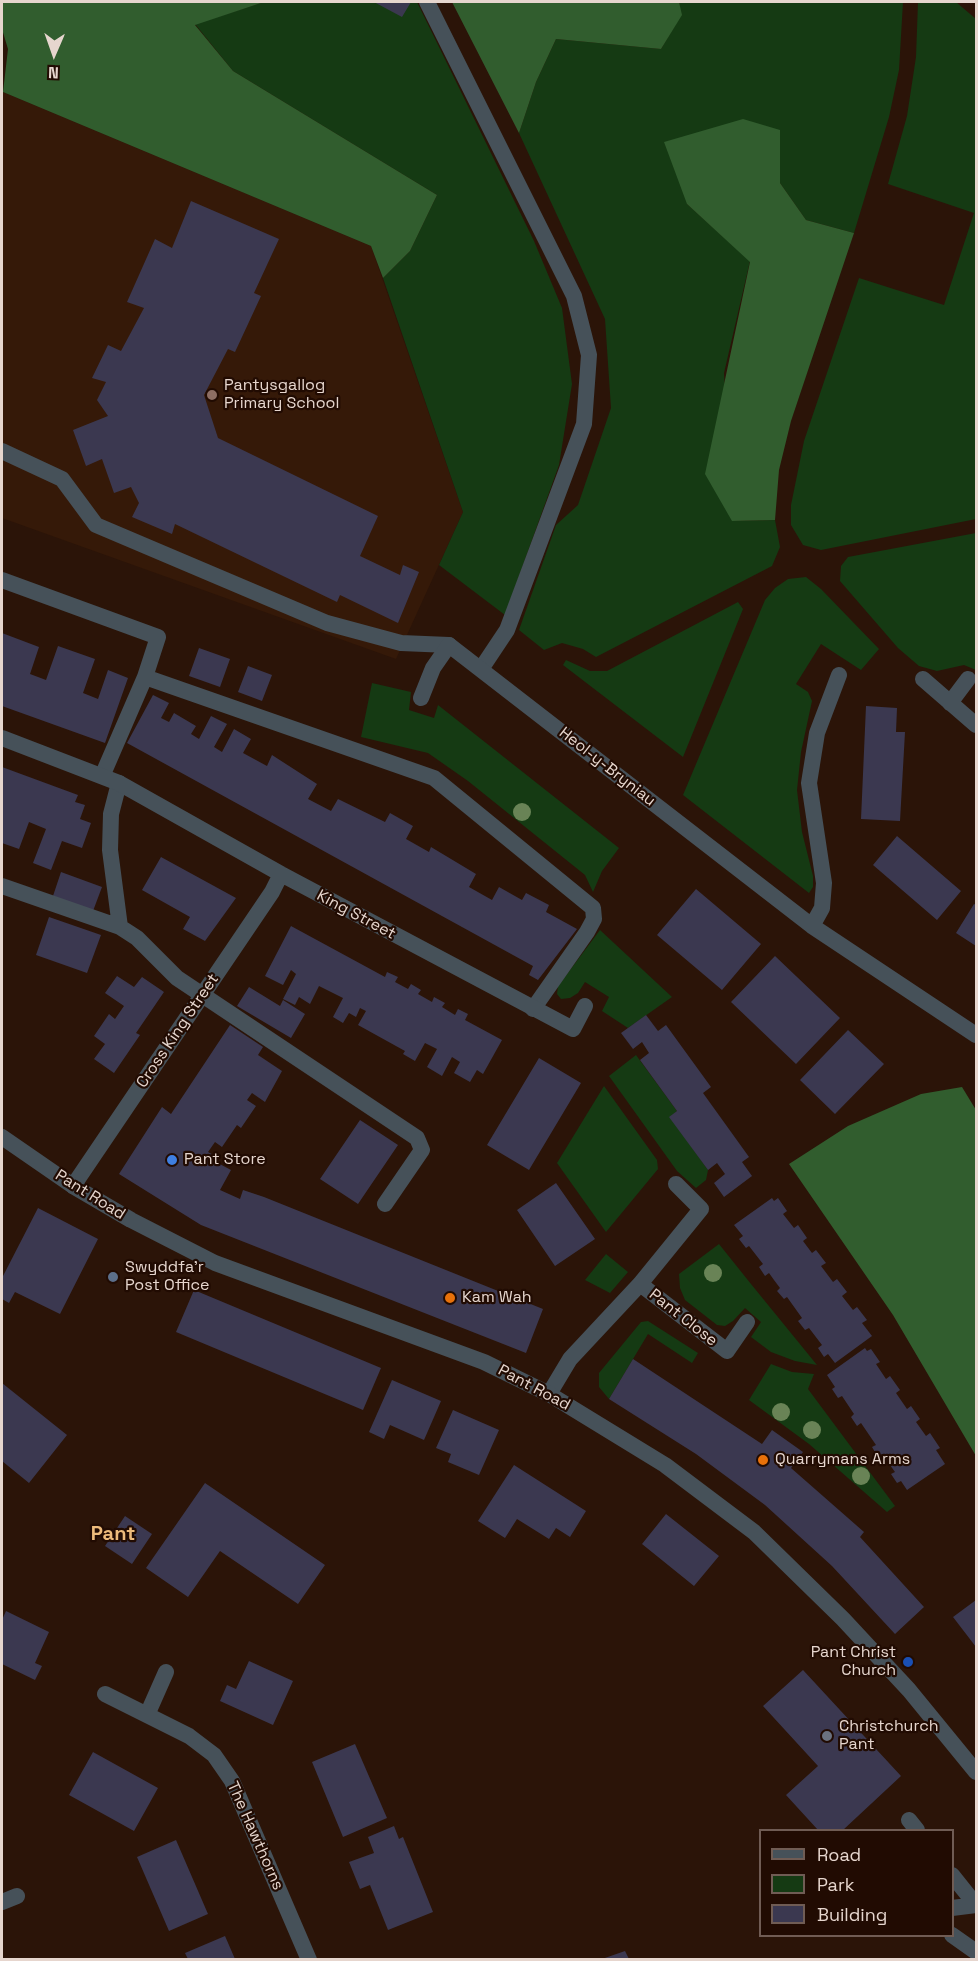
<!DOCTYPE html>
<html>
<head>
<meta charset="utf-8">
<style>
	body { margin:0 }
	#map { position:relative; width:978px; height:1961px; overflow:hidden; background:#2b1408; font-family:"Space Grotesk",sans-serif }
	canvas { display:block }
	.frame { position:absolute; inset:0; border:3px solid #e6d6ce; pointer-events:none }
	.legend { position:absolute; left:759px; top:1829px; width:195px; height:108px; box-sizing:border-box; background:#210b02; border:2px solid #705c54; margin:0; padding:8px 10px; list-style:none; font-size:18px; color:#e6d6ce }
	.legend li { display:flex; align-items:center; gap:12px; height:30px }
	.legend b { width:30px; border:2px solid #705c54 }
	.north { position:absolute; left:24px; top:24px; width:60px; height:60px; -webkit-text-stroke:4px #210b02; paint-order:stroke; rotate:182deg; font-size:16px; font-weight:700; line-height:24px; text-align:center; color:#e6d6ce }
	.north::after { content:''; display:block; margin:auto; width:21px; height:27px; background:#e6d6ce; clip-path:polygon(50% 0,100% 100%,50% 72%,0 100%) }
</style>
</head>
<body>
<div id="map">
<canvas width="978" height="1961"></canvas>
<div class="frame"></div>
<ul class="legend">
<li><b style="height:8px;background:#465159"></b>Road</li>
<li><b style="height:16px;background:#153a13"></b>Park</li>
<li><b style="height:16px;background:#3b3850"></b>Building</li>
</ul>
<div class="north">N</div>
</div>
<script>
const context = document.querySelector('canvas').getContext('2d');
context.lineJoin = 'round';
function fill(path, color) {
  context.fillStyle = color;
  context.fill(path, 'evenodd');
}
function shape(rows) {
  const path = new Path2D();
  for (const r of rows) {
    path.moveTo(r[0], r[1]);
    for (let i = 2; i < r.length; i += 2) path.lineTo(r[i], r[i + 1]);
  }
  return path;
}
function trace(path, color, width, dash) {
  context.strokeStyle = color;
  context.lineWidth = width;
  context.lineCap = dash ? 'butt' : 'round';
  context.setLineDash(dash || []);
  context.stroke(path);
}
function label(font, color, halo, rows, align = 'center') {
  context.font = font + ' "Space Grotesk",sans-serif';
  context.lineWidth = 4.5;
  context.setLineDash([]);
  context.textBaseline = 'middle';
  context.strokeStyle = halo;
  context.fillStyle = color;
  for (const [text, x, y, turn = 0] of rows) {
    context.save();
    context.translate(x, y);
    context.rotate((+turn || 0) * Math.PI / 180);
    context.textAlign = isNaN(turn) ? turn : align;
    if (halo) context.strokeText(text, 0, 0);
    context.fillText(text, 0, 0);
    context.restore();
  }
}
fill(shape([
	[3,92,371,246,463,512,396,659,2,518]
]), '#351908');
fill(shape([
	[264,2,417,2,534,241,562,308,572,384,559,465,505,615,439,565,463,512,383,278,410,251,437,195,233,71,195,24],
	[679,2,903,2,899,70,889,117,854,233,806,220,780,183,687,204,750,261,724,373,732,521,775,520,780,547,772,566,596,657,583,649,562,643,544,650,519,630,556,525,578,505,611,408,605,319,519,133,536,82,556,39,661,49,681,15],
	[918,2,956,2,976,19,976,519,821,550,803,545,791,525,791,505,804,441,859,278,944,305,974,213,888,184,907,116,916,57],
	[976,533,976,670,964,665,937,671,919,666,898,648,840,581,841,566,848,557],
	[806,577,821,589,879,649,861,670,821,644,796,684,808,692,812,701,801,752,797,790,802,832,813,876,813,887,809,893,683,795,765,600,775,588,788,579],
	[738,602,743,609,683,757,563,665,566,660,590,671,607,671],
	[372,683,411,692,409,710,434,718,438,705,619,848,602,871,593,892,585,875,468,781,428,753,361,737],
	[600,930,672,997,628,1028,602,1011,609,997,585,982,578,993,570,998,561,999,557,994,558,986],
	[636,1055,677,1111,670,1117,708,1170,706,1180,696,1188,677,1171,609,1076],
	[604,1086,657,1160,658,1169,606,1232,557,1163],
	[719,1244,751,1284,817,1365,795,1361,771,1352,751,1337,761,1322,745,1308,733,1321,725,1326,717,1325,685,1300,680,1288,679,1274],
	[606,1254,628,1272,610,1293,585,1280],
	[648,1321,698,1353,692,1363,648,1334,609,1399,599,1387,599,1373,641,1322],
	[771,1364,792,1372,814,1374,808,1389,895,1506,887,1512,809,1444,749,1400]
]), '#153a13');
fill(shape([
	[2,2,264,2,195,25,233,71,437,195,410,251,383,278,371,246,3,92,8,49,2,29],
	[452,2,679,2,682,15,661,49,556,39,536,82,519,133],
	[743,119,780,130,780,183,806,220,854,233,791,421,779,470,775,520,732,521,705,474,750,262,687,204,664,142],
	[962,1087,976,1110,976,1456,893,1315,789,1164,848,1126,921,1094]
]), '#315d2e');
fill(shape([
	[374,2,411,2,402,17],
	[191,201,279,239,254,293,261,296,235,352,228,349,204,395,218,438,378,516,360,556,400,575,403,565,419,572,398,623,340,595,337,602,175,524,172,534,132,517,139,503,131,487,114,493,102,459,86,466,73,430,108,416,97,400,106,382,92,378,108,345,121,351,144,308,127,302,155,239,172,248],
	[2,633,39,647,30,674,46,680,58,646,95,659,83,693,98,699,108,670,128,678,105,743,2,706],
	[199,648,230,659,220,687,189,676],
	[248,666,272,675,262,701,238,692],
	[153,695,169,703,161,718,169,722,174,713,196,726,191,734,199,739,211,716,227,724,214,747,222,752,234,729,251,739,243,753,267,766,272,755,317,784,308,799,331,811,338,799,385,822,390,813,413,826,406,839,429,852,431,847,476,874,469,887,492,900,499,887,522,900,526,893,549,905,546,912,577,929,538,980,529,975,533,966,127,743],
	[866,706,897,708,896,732,905,732,900,821,861,819],
	[2,767,78,795,75,802,85,805,80,819,91,823,82,848,62,841,51,870,33,863,46,829,29,822,19,849,2,843],
	[897,836,961,891,937,920,873,865],
	[161,857,236,898,205,941,183,929,190,917,142,890],
	[61,872,102,887,93,911,53,896],
	[696,889,761,944,722,990,657,935],
	[974,904,976,905,976,946,956,933],
	[49,917,101,935,87,973,36,955],
	[291,926,385,977,387,972,398,977,395,982,408,989,411,984,421,990,418,994,432,1002,434,997,445,1003,442,1007,455,1015,458,1009,468,1014,465,1020,502,1040,483,1074,477,1070,470,1082,454,1073,460,1062,452,1057,442,1076,427,1067,437,1049,425,1043,415,1061,403,1054,405,1051,358,1025,366,1011,360,1008,356,1017,349,1013,343,1023,333,1017,343,998,319,986,310,1004,299,997,295,1005,283,999,296,974,291,970,283,985,265,976],
	[775,956,840,1018,796,1064,731,1002],
	[117,976,134,987,142,977,164,992,136,1033,140,1035,114,1073,94,1059,105,1044,94,1036,109,1014,115,1019,124,1006,105,993],
	[249,987,280,1006,283,1000,305,1014,291,1038,237,1006],
	[646,1015,658,1031,666,1025,711,1087,703,1093,749,1157,742,1162,752,1176,724,1197,714,1183,725,1174,717,1163,708,1170,669,1117,677,1111,640,1060,649,1053,642,1042,633,1049,621,1033],
	[230,1025,263,1047,258,1055,282,1071,265,1102,252,1093,247,1100,256,1106,241,1128,237,1125,222,1147,215,1142,208,1152,219,1158,216,1162,231,1170,220,1190,240,1199,243,1190,264,1197,543,1309,526,1353,201,1225,119,1174,162,1107,171,1114],
	[848,1030,884,1064,835,1114,800,1080],
	[539,1058,581,1083,529,1170,487,1145],
	[360,1120,398,1145,358,1204,320,1179],
	[556,1183,595,1239,555,1266,517,1210],
	[772,1198,774,1201,778,1198,787,1211,783,1214,794,1228,798,1225,807,1238,803,1241,812,1253,816,1250,826,1263,821,1266,833,1282,837,1279,847,1292,842,1296,853,1310,857,1307,867,1320,862,1323,872,1336,835,1363,828,1354,824,1357,818,1348,822,1345,809,1328,805,1330,798,1321,802,1318,787,1297,784,1299,777,1291,780,1288,774,1280,769,1273,765,1276,759,1267,763,1264,749,1246,746,1248,739,1239,743,1236,734,1225],
	[38,1208,98,1239,60,1314,15,1292,9,1303,2,1299,2,1278],
	[194,1290,381,1368,363,1410,176,1332],
	[865,1348,867,1351,871,1349,880,1362,876,1364,886,1379,890,1376,900,1390,896,1393,907,1409,911,1406,920,1419,916,1422,926,1436,930,1433,940,1448,936,1450,945,1464,907,1490,901,1481,897,1483,891,1474,895,1472,882,1454,878,1457,872,1447,876,1445,861,1423,857,1426,851,1417,854,1414,842,1396,838,1398,832,1389,835,1387,827,1375],
	[633,1359,762,1444,772,1430,803,1452,791,1468,864,1532,860,1537,924,1607,895,1634,832,1566,765,1505,696,1454,609,1399],
	[392,1380,441,1401,424,1440,390,1425,384,1439,369,1432],
	[2,1383,67,1435,29,1483,2,1461],
	[453,1410,499,1430,479,1475,448,1462,451,1454,436,1448],
	[514,1465,586,1511,570,1537,556,1528,549,1539,517,1519,505,1538,478,1521],
	[205,1483,325,1565,298,1604,220,1551,188,1597,146,1568],
	[666,1514,719,1556,694,1586,642,1544],
	[125,1516,152,1534,132,1564,105,1546],
	[976,1600,976,1647,953,1617],
	[6,1611,49,1632,35,1663,42,1666,35,1680,2,1664,2,1620],
	[249,1661,293,1681,273,1725,220,1701,227,1685,236,1689],
	[803,1670,901,1776,843,1830,818,1830,786,1795,818,1766,763,1706],
	[355,1744,387,1818,343,1837,312,1762],
	[93,1752,158,1788,134,1831,69,1795],
	[394,1826,399,1839,403,1837,433,1912,388,1930,370,1885,360,1889,349,1862,374,1853,368,1837],
	[176,1840,208,1914,169,1931,137,1857],
	[225,1936,235,1959,188,1959,185,1953],
	[625,1951,629,1959,602,1959]
]), '#3b3850');
trace(shape([
	[427,2,574,296,589,355,584,424,507,630,481,669],
	[2,451,62,479,96,525,327,623,401,643,449,645],
	[2,580,158,637,145,677,434,778,593,908,594,919,587,932,533,1009],
	[923,679,976,725],
	[950,703,968,679],
	[103,774,145,677],
	[119,783,111,814,110,850,120,927],
	[2,886,120,927,137,938,177,978,417,1138,422,1150,385,1204],
	[909,1820,917,1830],
	[952,1875,976,1905],
	[952,1908,976,1905],
	[952,1935,976,1952]
]), '#465159', 16);
trace(shape([
	[839,675,817,733,809,783,824,883,822,908,812,926,976,1035],
	[421,698,433,668,449,645,812,926],
	[2,738,119,783,281,874,573,1029,585,1006],
	[73,1186,272,892,281,874],
	[640,1284,727,1351,747,1322],
	[549,1394,570,1359,640,1284,701,1209,676,1184],
	[105,1694,189,1736,214,1755,232,1781,309,1960],
	[147,1715,166,1672],
	[2,1902,17,1896]
]), '#465159', 16);
trace(shape([
	[2,1137,73,1186,131,1220,215,1263,484,1362,549,1394,665,1465,754,1532,843,1619,909,1690,976,1772]
]), '#465159', 16);
context.fillStyle = '#698356';
for (const [x, y] of [
	[522,812],
	[713,1273],
	[781,1412],
	[812,1430],
	[861,1476]
]) {
  context.beginPath();
  context.arc(x, y, 9, 0, 2 * Math.PI);
  context.fill();
}
for (const [x, y, r, color] of [
	[212,395,6,"#8d6e63"],
	[172,1160,6,"#3f7fe0"],
	[113,1277,6,"#5c6f8a"],
	[450,1298,6,"#e8710a"],
	[763,1460,6,"#e8710a"],
	[908,1662,6,"#1a4fb4"],
	[827,1736,6,"#6b7280"]
]) {
  const dot = new Path2D();
  dot.arc(x, y, r, 0, 2 * Math.PI);
  context.fillStyle = color;
  context.fill(dot);
  trace(dot, '#210b02', 2);
}
label('16px', '#e6d6ce', '#210b02', [
	["Pantysgallog",224,386],
	["Primary School",224,404],
	["Pant Store",184,1160],
	["Swyddfa'r",125,1268],
	["Post Office",125,1286],
	["Kam Wah",462,1298],
	["Quarrymans Arms",775,1460],
	["Pant Christ",896,1653,"right"],
	["Church",896,1671,"right"],
	["Christchurch",839,1727],
	["Pant",839,1745]
], 'left');
label('16px', '#e6d6ce', '#210b02', [
	["Heol-y-Bryniau",607,767,38],
	["King Street",356,915,28],
	["Cross King Street",178,1031,-56],
	["Pant Road",90,1195,32],
	["Pant Close",683,1318,38],
	["Pant Road",534,1388,28],
	["The Hawthorns",255,1836,66]
]);
label('bold 20px', '#edbb7b', '#210b02', [
	["Pant",113,1535]
]);
</script>
</body>
</html>
